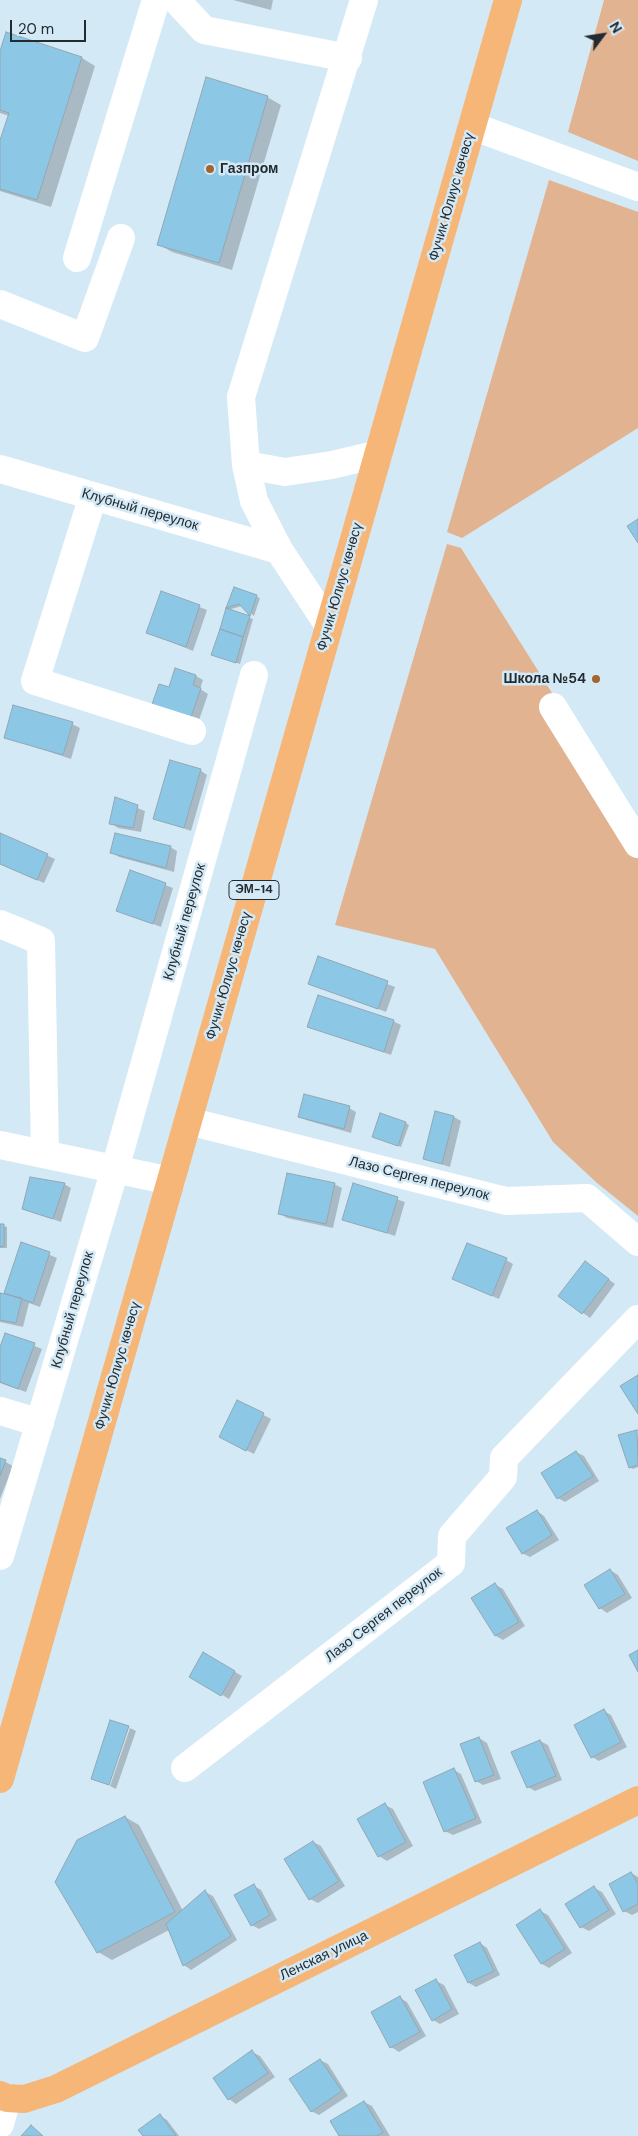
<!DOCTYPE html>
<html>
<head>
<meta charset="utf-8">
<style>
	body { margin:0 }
	#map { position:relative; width:638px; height:2136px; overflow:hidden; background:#d4e9f6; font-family:"DM Sans",sans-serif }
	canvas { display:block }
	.north { position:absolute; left:578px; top:10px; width:50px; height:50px; -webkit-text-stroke:4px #d4e9f6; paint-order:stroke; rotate:59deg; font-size:14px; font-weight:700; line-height:20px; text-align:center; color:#232b30 }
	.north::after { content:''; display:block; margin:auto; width:18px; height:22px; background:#232b30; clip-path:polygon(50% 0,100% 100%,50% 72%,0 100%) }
	.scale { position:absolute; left:10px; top:20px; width:76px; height:22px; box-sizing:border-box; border:2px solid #232b30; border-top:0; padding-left:6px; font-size:15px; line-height:18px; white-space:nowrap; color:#232b30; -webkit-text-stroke:4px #d4e9f6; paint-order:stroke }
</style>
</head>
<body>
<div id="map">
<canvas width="638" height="2136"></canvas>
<div class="north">N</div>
<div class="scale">20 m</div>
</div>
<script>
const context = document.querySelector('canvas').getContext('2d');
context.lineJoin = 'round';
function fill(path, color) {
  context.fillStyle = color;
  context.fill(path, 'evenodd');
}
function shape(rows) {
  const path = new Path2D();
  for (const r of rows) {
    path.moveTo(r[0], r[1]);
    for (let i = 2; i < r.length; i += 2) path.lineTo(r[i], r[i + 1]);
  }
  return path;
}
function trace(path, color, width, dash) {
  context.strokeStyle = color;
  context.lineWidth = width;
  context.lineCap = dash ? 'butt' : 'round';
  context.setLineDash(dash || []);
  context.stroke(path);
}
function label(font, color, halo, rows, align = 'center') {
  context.font = font + ' "DM Sans",sans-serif';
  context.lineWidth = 5;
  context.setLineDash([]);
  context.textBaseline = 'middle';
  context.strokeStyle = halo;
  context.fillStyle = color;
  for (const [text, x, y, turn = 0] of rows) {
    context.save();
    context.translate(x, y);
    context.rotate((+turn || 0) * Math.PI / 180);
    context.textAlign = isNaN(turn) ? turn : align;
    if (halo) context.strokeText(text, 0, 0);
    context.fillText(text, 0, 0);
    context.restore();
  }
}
fill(shape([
	[604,0,638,0,638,161,568,132],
	[549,180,638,212,638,428,462,538,447,532],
	[447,544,461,548,638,830,638,1216,597,1183,553,1142,435,949,335,925]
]), '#e1b391');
fill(shape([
	[233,0,273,0,271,10],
	[0,55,82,58,95,66,51,207,0,191,0,145,9,116,0,113],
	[267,97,281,105,232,270,172,252,158,244],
	[234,588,260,598,254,616,242,606,228,610,253,619,240,664,216,656,227,609],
	[162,592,207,610,193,651,147,632],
	[196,676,203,680,200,689,208,694,197,726,170,688],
	[72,724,80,728,71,759,5,737],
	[200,770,207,775,191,831,155,818],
	[115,799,145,811,141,832,118,828,111,823],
	[0,834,55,859,44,883,0,864],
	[170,847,177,851,174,872,119,857,111,852],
	[131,872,173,888,161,927,118,910],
	[319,957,395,987,386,1012,310,983],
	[393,1021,401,1025,391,1055,309,1026],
	[349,1108,356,1112,351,1133,306,1120,299,1116],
	[454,1117,461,1121,450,1167,424,1159],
	[406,1123,409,1125,401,1147,377,1138],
	[64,1184,71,1188,61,1222,24,1209],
	[334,1184,342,1188,333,1228,287,1218,279,1213],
	[354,1185,405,1202,395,1236,343,1219],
	[0,1225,7,1227,7,1248,0,1248],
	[22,1243,57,1258,40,1307,29,1303,23,1327,0,1322,0,1294,4,1295],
	[506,1260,513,1264,499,1299,454,1279],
	[585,1262,615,1284,590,1318,560,1296],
	[6,1334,42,1349,26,1392,0,1383,0,1351],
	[238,1401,271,1419,254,1454,228,1441],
	[637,1431,638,1467,633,1469,630,1467],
	[576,1452,584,1456,599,1481,565,1502,558,1498],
	[0,1459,13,1466,0,1499],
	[537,1511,544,1516,559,1540,530,1557,522,1553],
	[610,1570,618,1575,632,1598,607,1613,600,1608],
	[496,1585,503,1589,525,1626,503,1640,496,1636],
	[204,1654,242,1676,229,1699,191,1676],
	[604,1711,611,1715,627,1747,599,1761,592,1757],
	[130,1728,136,1731,116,1789,110,1786],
	[479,1738,487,1743,501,1779,483,1785,476,1781],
	[540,1741,548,1745,562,1780,535,1791,528,1787],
	[454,1770,461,1774,482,1823,453,1835,445,1831],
	[385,1805,393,1809,413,1846,387,1861,379,1856,359,1819],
	[125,1817,139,1825,183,1911,205,1892,213,1896,237,1940,191,1970,184,1965,169,1930,112,1960,98,1952],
	[313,1842,321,1846,345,1886,318,1903,310,1899],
	[631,1873,638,1877,638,1912,632,1915,624,1911],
	[254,1886,261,1890,277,1920,259,1929,252,1925],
	[594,1888,602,1892,616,1914,589,1931,581,1927],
	[540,1911,548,1915,572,1953,549,1968,542,1964],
	[480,1943,487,1948,500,1975,476,1987,469,1983],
	[436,1981,444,1985,459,2014,440,2024,433,2020],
	[400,1998,407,2002,426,2036,399,2052,391,2047],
	[252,2052,260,2056,275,2077,236,2104,229,2099,214,2078],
	[320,2060,328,2064,348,2096,319,2115,311,2111],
	[364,2102,372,2106,390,2136,340,2136],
	[160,2116,167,2120,179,2136,145,2136]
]), '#0003');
const building = shape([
	[6,32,82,57,37,200,0,189,0,140,9,113,0,110,0,51,6,32],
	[206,77,268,96,219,263,157,245,206,77],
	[638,519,638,543,627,526,638,519],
	[234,587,257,595,250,616,239,604,226,608,234,587],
	[161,591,200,605,186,647,146,633,161,591],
	[226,608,250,616,243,637,220,629,226,608],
	[220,629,243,637,236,663,211,655,220,629],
	[175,668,196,675,193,685,201,688,189,723,150,710,159,684,169,687,175,668],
	[13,705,73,722,63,755,4,738,13,705],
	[170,760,201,769,184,828,153,819,170,760],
	[115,797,138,805,133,828,109,824,115,797],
	[0,833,48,854,37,880,0,864,0,833],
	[115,833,171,846,166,868,110,853,115,833],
	[130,870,166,883,153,924,116,911,130,870],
	[318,956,388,981,378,1009,308,984,318,956],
	[318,995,394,1020,384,1052,307,1027,318,995],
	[304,1094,350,1106,344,1129,298,1117,304,1094],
	[435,1111,454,1116,442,1164,423,1159,435,1111],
	[380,1113,406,1122,398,1146,372,1137,380,1113],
	[287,1173,335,1183,326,1224,278,1214,287,1173],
	[30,1177,65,1183,53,1219,22,1209,30,1177],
	[353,1183,398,1197,387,1233,342,1220,353,1183],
	[0,1224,4,1224,4,1246,0,1247,0,1224],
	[21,1242,50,1252,33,1303,4,1293,21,1242],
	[467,1243,507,1258,492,1296,452,1279,467,1243],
	[585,1261,609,1279,582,1314,558,1296,585,1261],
	[0,1293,22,1298,16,1323,0,1320,0,1293],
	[5,1333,35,1343,18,1389,0,1382,0,1347,5,1333],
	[638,1375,638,1414,620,1386,638,1375],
	[237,1400,264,1413,246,1451,219,1437,237,1400],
	[637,1430,638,1465,629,1468,618,1435,637,1430],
	[576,1451,593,1476,557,1499,541,1473,576,1451],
	[0,1458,6,1460,0,1476,0,1458],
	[537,1510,552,1535,522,1554,506,1528,537,1510],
	[610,1569,625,1594,599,1609,584,1585,610,1569],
	[495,1583,519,1622,495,1636,471,1598,495,1583],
	[638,1650,638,1672,629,1655,638,1650],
	[203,1652,235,1671,221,1696,189,1677,203,1652],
	[604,1709,621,1742,591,1758,574,1725,604,1709],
	[110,1720,129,1726,109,1785,91,1779,110,1720],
	[479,1737,494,1775,475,1782,460,1744,479,1737],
	[540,1740,556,1776,527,1788,511,1752,540,1740],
	[454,1768,476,1818,444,1832,423,1782,454,1768],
	[385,1803,406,1842,378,1857,357,1819,385,1803],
	[125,1816,175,1912,97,1953,55,1882,77,1840,125,1816],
	[313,1841,339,1881,309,1900,284,1859,313,1841],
	[631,1872,638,1884,638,1904,623,1912,609,1884,631,1872],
	[254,1884,270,1915,251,1926,234,1895,254,1884],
	[594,1886,609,1910,580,1928,565,1904,594,1886],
	[205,1890,231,1936,183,1966,166,1924,205,1890],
	[540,1909,565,1949,541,1964,516,1925,540,1909],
	[480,1942,494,1971,468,1983,454,1955,480,1942],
	[436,1979,452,2009,432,2021,415,1990,436,1979],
	[400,1996,420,2032,390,2048,371,2012,400,1996],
	[252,2050,268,2073,228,2100,213,2078,252,2050],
	[320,2059,342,2091,311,2112,289,2079,320,2059],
	[364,2101,383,2132,377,2136,339,2136,330,2121,364,2101],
	[160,2114,176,2136,143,2136,138,2130,160,2114],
	[31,2125,43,2136,21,2136,31,2125]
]);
fill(building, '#8dc7e6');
trace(building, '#92a7b2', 1);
trace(shape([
	[176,0,204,30,348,58],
	[472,126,638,187],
	[77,258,156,0],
	[0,304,85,338,121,238],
	[246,465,285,472,332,465,378,454],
	[0,469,279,550],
	[93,496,35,681,192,731],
	[329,626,279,550,254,501,246,465,241,397,364,0],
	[553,707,638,844],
	[0,924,41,941,45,1154],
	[188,1121,506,1201,587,1198,638,1242],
	[0,1145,171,1181],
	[0,1411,40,1423],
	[0,1556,115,1169,254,675],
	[185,1768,451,1563,452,1536,503,1477,504,1458,638,1319],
	[0,2124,7,2098]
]), '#fff', 28);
trace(shape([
	[0,1779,508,0],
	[0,2095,7,2098,24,2099,56,2089,638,1800]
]), '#f6b677', 28);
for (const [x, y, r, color] of [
	[210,169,5,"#a4642e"],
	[596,679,5,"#a4642e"]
]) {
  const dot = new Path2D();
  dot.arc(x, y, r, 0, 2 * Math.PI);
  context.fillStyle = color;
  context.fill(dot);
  trace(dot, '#d4e9f6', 2);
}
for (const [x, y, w] of [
	[254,890,50]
]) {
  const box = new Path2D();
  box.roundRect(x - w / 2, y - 9.5, w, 19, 4);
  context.fillStyle = '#d4e9f6';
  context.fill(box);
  trace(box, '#232b30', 1);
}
label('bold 12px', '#232b30', null, [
	["ЭМ-14",254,890]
]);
label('bold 14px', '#232b30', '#d4e9f6', [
	["Газпром",220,169],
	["Школа №54",586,679,"right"]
], 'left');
label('14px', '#232b30', '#d4e9f6', [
	["Фучик Юлиус көчөсү",452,197,-74],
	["Клубный переулок",140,510,16],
	["Фучик Юлиус көчөсү",340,587,-74],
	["Клубный переулок",185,922,-74],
	["Фучик Юлиус көчөсү",229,976,-74],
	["Лазо Сергея переулок",419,1179,14],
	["Клубный переулок",73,1310,-74],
	["Фучик Юлиус көчөсү",118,1366,-74],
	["Лазо Сергея переулок",384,1615,-38],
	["Ленская улица",324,1956,-26]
]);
</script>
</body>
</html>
